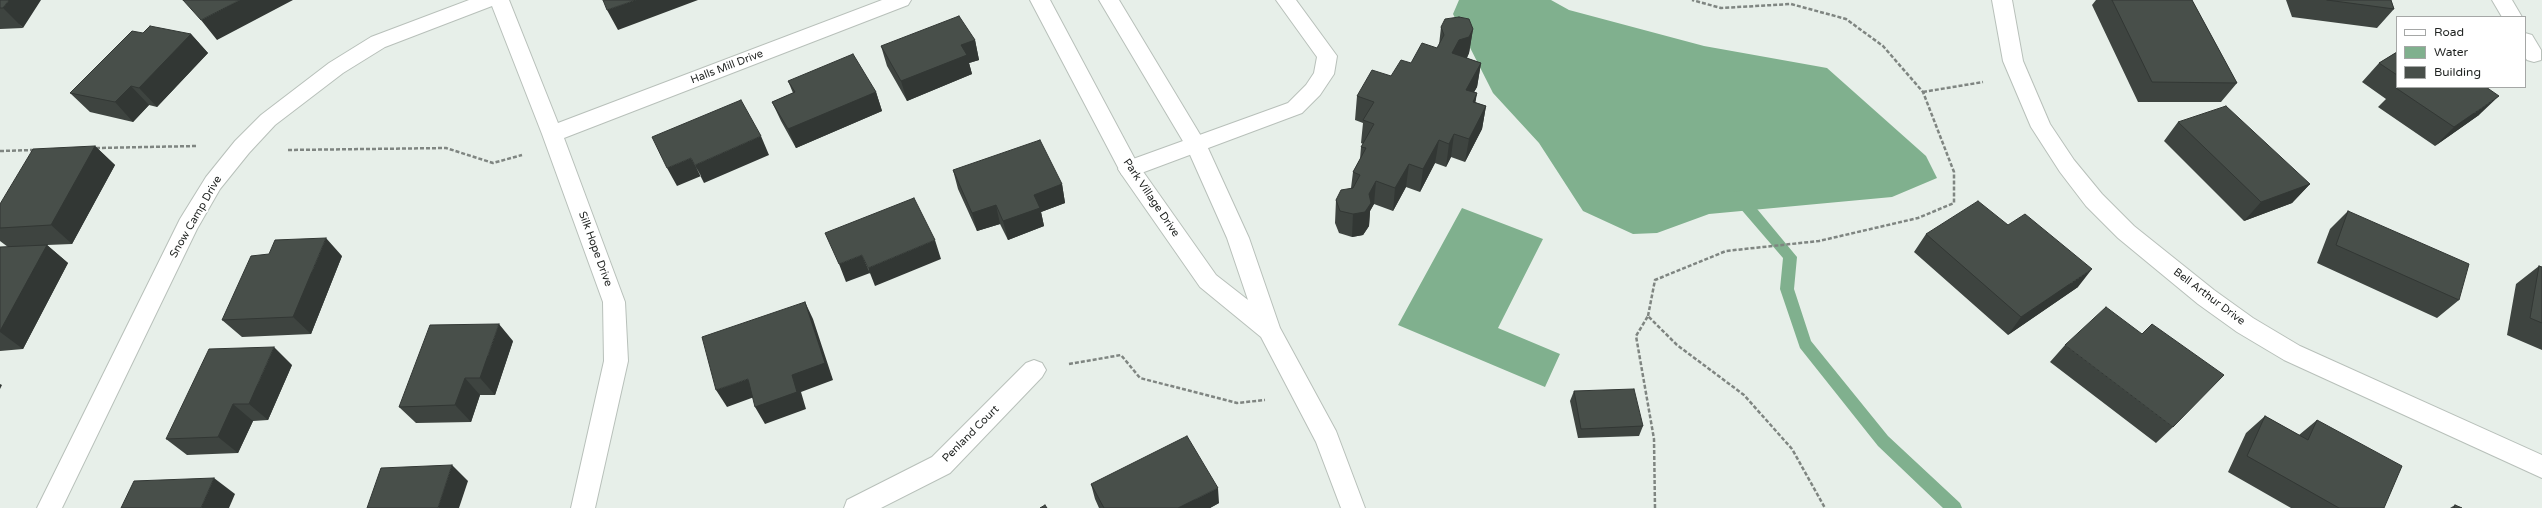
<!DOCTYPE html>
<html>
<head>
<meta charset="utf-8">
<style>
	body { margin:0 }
	#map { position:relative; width:2542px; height:508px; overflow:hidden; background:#e7efe9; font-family:"Varela Round",sans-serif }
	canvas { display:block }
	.legend { position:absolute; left:2396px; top:16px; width:130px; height:72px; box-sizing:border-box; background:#fff; border:1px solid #a5a7a6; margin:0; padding:5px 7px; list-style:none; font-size:12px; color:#1f2220 }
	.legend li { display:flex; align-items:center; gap:8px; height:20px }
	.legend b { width:20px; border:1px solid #a5a7a6 }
</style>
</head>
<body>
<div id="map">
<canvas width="2542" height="508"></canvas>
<ul class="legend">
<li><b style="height:5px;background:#fff"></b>Road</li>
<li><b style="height:11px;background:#80b08e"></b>Water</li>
<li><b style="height:11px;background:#484f4a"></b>Building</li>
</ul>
</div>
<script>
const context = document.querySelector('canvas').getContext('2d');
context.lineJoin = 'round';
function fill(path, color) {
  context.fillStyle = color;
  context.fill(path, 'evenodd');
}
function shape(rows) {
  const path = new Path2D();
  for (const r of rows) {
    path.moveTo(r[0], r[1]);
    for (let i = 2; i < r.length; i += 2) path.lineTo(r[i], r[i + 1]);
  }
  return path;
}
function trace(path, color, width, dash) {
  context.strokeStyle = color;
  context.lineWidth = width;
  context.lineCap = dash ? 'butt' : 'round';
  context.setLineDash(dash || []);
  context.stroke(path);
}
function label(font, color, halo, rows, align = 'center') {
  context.font = font + ' "Varela Round",sans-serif';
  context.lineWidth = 4;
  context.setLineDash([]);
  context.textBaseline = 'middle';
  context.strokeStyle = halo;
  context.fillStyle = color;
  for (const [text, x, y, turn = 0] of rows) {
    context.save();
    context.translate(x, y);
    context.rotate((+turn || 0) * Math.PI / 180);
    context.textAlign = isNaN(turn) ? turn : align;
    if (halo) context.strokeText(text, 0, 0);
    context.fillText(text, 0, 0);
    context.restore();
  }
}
fill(shape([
	[1459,0,1551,0,1569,10,1704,46,1827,68,1926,156,1937,178,1892,197,1709,214,1657,233,1633,234,1583,211,1539,143,1493,93,1453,14],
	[1462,208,1543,239,1498,328,1560,354,1545,387,1398,325]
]), '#80b08e');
fill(shape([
	[1738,191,1743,192,1797,257,1794,289,1811,341,1888,436,1960,503,1962,508,1943,508,1878,446,1800,348,1780,289,1783,258,1733,200,1731,196,1733,192,1738,191]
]), '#80b08e');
const lane = shape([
	[1276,0,1296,0,1337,56,1334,74,1320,95,1302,113,1136,175,1129,177,1122,175,1118,169,1122,163,1288,103,1306,85,1314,73,1317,57,1276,0]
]);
const street = shape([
	[469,0,509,0,558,123,882,0,911,0,908,5,564,138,625,302,628,361,595,508,571,508,604,361,603,302,542,134,492,6,385,47,343,73,275,125,249,153,220,189,197,229,62,508,37,508,180,219,206,177,235,141,261,115,329,63,371,37,469,0],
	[1030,0,1050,0,1137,163,1216,275,1248,300,1227,238,1187,148,1099,0,1119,0,1207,146,1249,238,1280,328,1336,431,1365,508,1341,508,1316,442,1261,337,1200,287,1122,175,1030,0],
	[1992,0,2012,0,2023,61,2050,124,2074,160,2102,194,2134,226,2214,290,2253,318,2300,346,2542,455,2542,478,2284,360,2237,332,2198,304,2118,238,2086,206,2060,172,2031,127,2003,61,1992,0],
	[2492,0,2512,0,2522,17,2502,17,2492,0],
	[2525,33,2532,35,2541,50,2541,60,2534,62,2527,60,2525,57,2525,33],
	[1034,360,1042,363,1046,370,1042,377,950,473,881,508,844,508,847,500,932,457,1026,363,1034,360]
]);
trace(lane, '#b8c0ba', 2);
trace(street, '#b8c0ba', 2);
trace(shape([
	[1923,92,1983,82],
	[96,148,197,146],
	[288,150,446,148,493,163,522,155],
	[0,151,33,150],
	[1648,316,1655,280,1726,251,1819,241,1918,218,1954,203,1954,172,1923,92,1883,46,1846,19,1791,4,1721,8,1692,0],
	[1069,364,1121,355,1140,378,1237,403,1265,400],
	[1655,508,1654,439,1636,336,1648,316,1677,345,1744,395,1792,449,1825,508]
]), '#7f8581', 2.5, [4, 2]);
fill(lane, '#fff');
fill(street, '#fff');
fill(shape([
	[0,0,23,28,0,29],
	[2096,0,2192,0,2237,83,2221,102,2138,102,2092,5],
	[2286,0,2391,0,2394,9,2377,28,2292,17],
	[1441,27,1473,29,1469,53,1467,58,1481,63,1477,87,1474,92,1477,93,1475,102,1486,106,1482,129,1465,162,1451,157,1446,167,1435,163,1420,192,1406,187,1393,211,1374,204,1370,211,1369,226,1363,235,1352,237,1339,233,1335,223,1336,200,1351,188,1353,172,1360,159,1361,147,1363,144,1361,143,1363,123,1355,120,1357,96,1437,48,1439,45],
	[143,33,191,34,208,53,157,107,149,105,133,122,90,112,70,93],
	[975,40,979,60,969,63,972,74,907,101,887,66,881,46],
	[2397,52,2397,87,2479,115,2435,146,2378,107,2386,99,2362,82,2379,63],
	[788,81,876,92,882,111,796,148,781,121,772,102,793,93],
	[2178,122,2310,184,2292,203,2244,221,2164,141],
	[95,146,115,165,72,244,47,245,68,263,23,349,0,351,0,247,8,247,0,241,0,204],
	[953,170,1062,184,1065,203,1041,212,1044,226,1008,240,1000,224,977,231,958,189],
	[2348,211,2459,300,2437,318,2317,263,2330,229],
	[1926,234,2078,287,2008,335,1914,252],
	[342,256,311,334,242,337,222,320],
	[2539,266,2542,267,2542,350,2507,335,2516,284],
	[513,341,495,395,480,395,471,422,416,423,399,407],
	[2065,345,2173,427,2156,443,2050,362],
	[292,365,268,420,253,421,238,453,187,455,166,439],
	[1574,391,1643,426,1639,436,1578,438,1570,401],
	[2265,416,2299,435,2317,420,2384,508,2291,508,2228,472,2246,433],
	[1091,484,1219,503,1210,508,1099,508,1095,499],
	[2455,505,2462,508,2450,508]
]), '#3e4440');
fill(shape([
	[9,0,41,0,23,28,3,8],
	[240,0,293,0,217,40,201,20],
	[636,0,698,0,618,30,607,10],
	[1473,29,1469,53,1465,61,1452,53,1459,40],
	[191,34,208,53,157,107,139,88],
	[975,40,979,60,969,63,972,74,907,101,901,81,961,45],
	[1481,63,1477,87,1462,113,1466,90],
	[131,86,149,105,133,122,115,102],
	[876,92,882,111,796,148,788,129],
	[1477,93,1473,117,1473,102],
	[2499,96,2479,115,2435,146,2454,127],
	[1486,106,1482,129,1465,162,1469,139],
	[1454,134,1451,157,1446,167,1449,144],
	[761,136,769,155,704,183,695,165],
	[1439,140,1435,163,1420,192,1423,169],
	[95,146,115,165,72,244,51,225],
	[691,158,701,176,677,186,667,168],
	[1409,164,1406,187,1393,211,1395,188],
	[1376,181,1374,204,1370,211,1369,226,1363,235,1352,237,1353,214,1369,194],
	[1062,184,1065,203,1041,212,1044,226,1008,240,1003,221,1034,195],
	[2310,184,2292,203,2244,221,2261,202],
	[996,205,1000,224,977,231,972,213],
	[326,238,342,256,311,334,293,317],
	[935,240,941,259,875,286,868,268],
	[47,245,68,263,23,349,0,332,0,331],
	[862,255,870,273,846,282,839,264],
	[2092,269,2078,287,2008,335,2021,317],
	[805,302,813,319,833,380,801,392,806,409,765,424,755,407,792,375],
	[499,324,513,341,495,395,480,378],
	[274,347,292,365,268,420,249,404],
	[465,378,480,395,471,422,455,405],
	[748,379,757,396,727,407,716,390],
	[0,384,2,385,0,389],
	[233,404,253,421,238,453,218,437],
	[452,465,468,481,459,508,438,508],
	[214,478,235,494,229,508,201,508],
	[1218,488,1219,503,1210,508,1178,508]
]), '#323734');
const building = shape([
	[0,0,9,0,3,8,0,8,0,0],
	[183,0,240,0,201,20,183,0],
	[603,0,636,0,607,10,603,0],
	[2112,0,2192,0,2237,83,2152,82,2112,0],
	[2327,0,2391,0,2394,9,2327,0],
	[959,16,975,40,961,45,967,55,901,81,881,46,959,16],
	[1459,17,1469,19,1473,29,1469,37,1459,40,1452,53,1481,63,1466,90,1477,93,1473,102,1486,106,1469,139,1454,134,1449,144,1439,140,1423,169,1409,164,1395,188,1376,181,1369,194,1371,203,1365,212,1353,214,1340,211,1336,200,1341,190,1353,188,1360,175,1353,172,1366,148,1361,147,1374,124,1363,120,1374,102,1357,96,1372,70,1391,76,1401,60,1411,63,1422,43,1437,48,1444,35,1441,27,1445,19,1459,17],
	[150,26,191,34,139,88,131,86,115,102,70,93,132,31,143,33,150,26],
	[2397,52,2397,75,2379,63,2397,52],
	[853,54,876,92,788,129,772,102,795,92,788,81,853,54],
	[2397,87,2486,87,2499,96,2454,127,2396,88,2397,87],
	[741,100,761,136,695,165,691,158,667,168,652,137,741,100],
	[2226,106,2310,184,2261,202,2178,122,2226,106],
	[1040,140,1062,184,1034,195,1040,208,1003,221,996,205,972,213,953,170,1040,140],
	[95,146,51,225,0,228,0,204,33,149,95,146],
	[914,198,935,240,868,268,862,255,839,264,825,233,914,198],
	[1978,201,2008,225,2025,214,2092,269,2021,317,1926,234,1978,201],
	[2348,211,2469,264,2459,300,2336,245,2348,211],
	[326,238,293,317,222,320,251,256,269,254,275,240,326,238],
	[47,245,0,331,0,247,47,245],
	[2539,266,2542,267,2542,323,2530,318,2539,266],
	[805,302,825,363,792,375,797,392,755,407,748,379,716,390,702,337,805,302],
	[2106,307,2142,334,2152,324,2224,375,2173,427,2065,345,2106,307],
	[499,324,480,378,465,378,455,405,399,407,430,325,499,324],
	[274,347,249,404,233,404,218,437,166,439,209,349,274,347],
	[1634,389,1643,426,1581,429,1574,391,1634,389],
	[2265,416,2308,440,2317,420,2402,466,2384,508,2339,508,2247,456,2265,416],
	[1187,436,1218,488,1178,508,1104,508,1091,484,1187,436],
	[452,465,438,508,367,508,381,468,452,465],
	[214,478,201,508,121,508,134,481,214,478],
	[1045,505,1047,508,1040,508,1045,505],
	[2455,505,2462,508,2454,508,2455,505]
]);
fill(building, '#484f4a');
trace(building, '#323734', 1);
label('11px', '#1f2220', '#fff', [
	["Halls Mill Drive",727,67,-21],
	["Park Village Drive",1151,198,56],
	["Snow Camp Drive",196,217,-60],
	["Silk Hope Drive",595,249,70],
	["Bell Arthur Drive",2209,297,37],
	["Penland Court",971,434,-45]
]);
</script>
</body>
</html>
